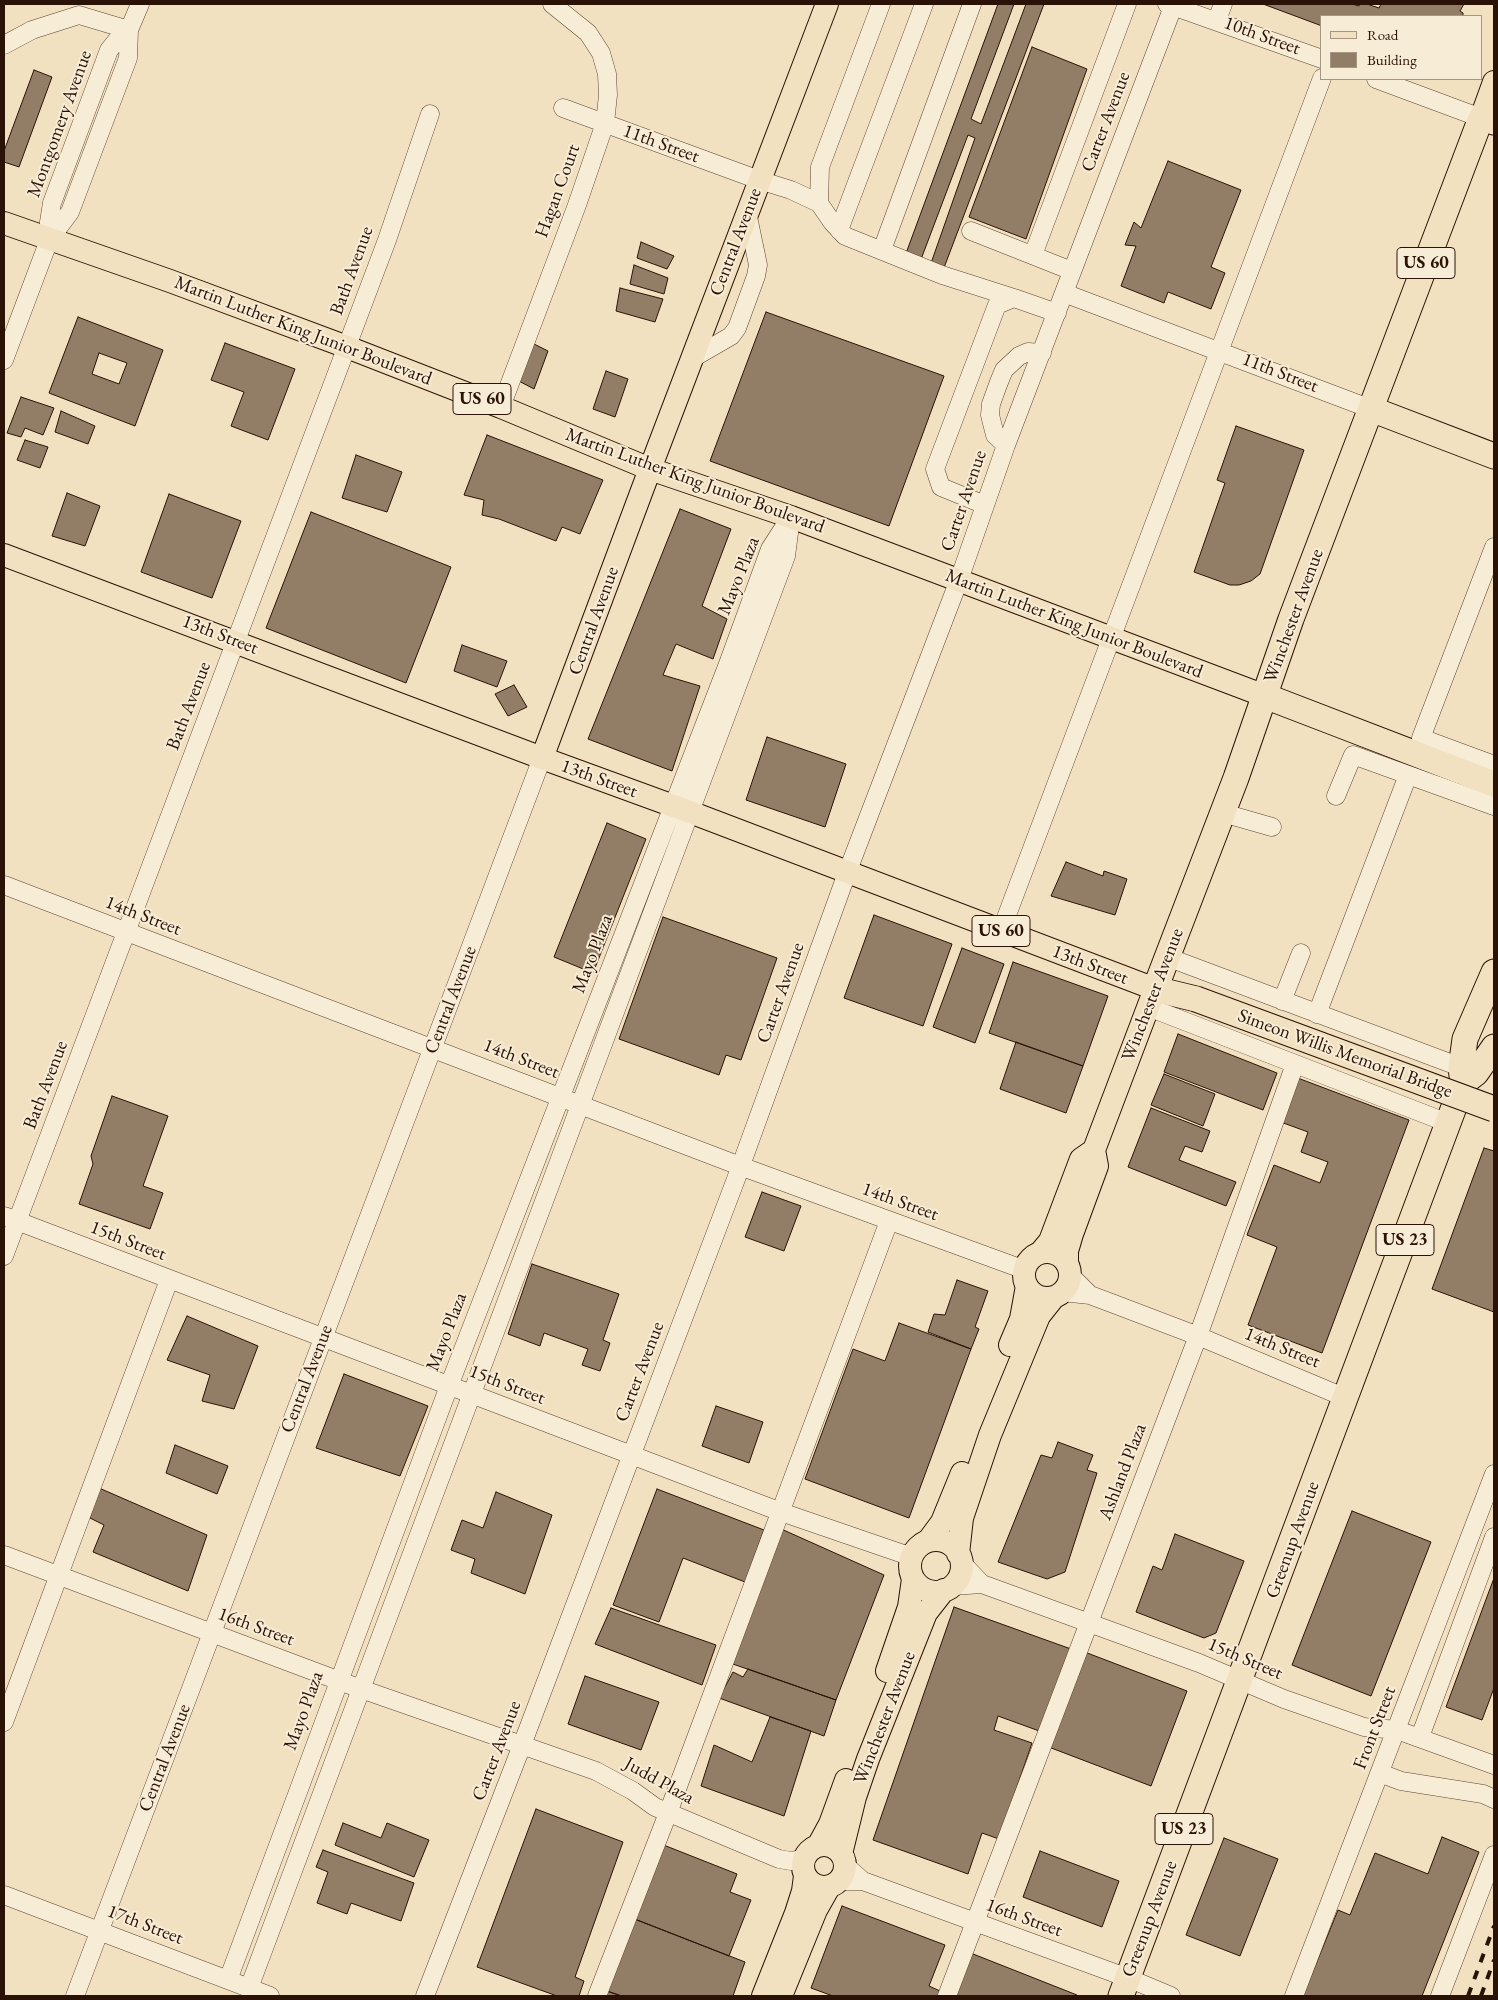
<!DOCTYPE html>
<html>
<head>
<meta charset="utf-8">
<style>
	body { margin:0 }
	#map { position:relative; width:1498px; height:2000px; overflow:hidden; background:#f2e1c0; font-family:"EB Garamond",serif }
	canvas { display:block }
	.frame { position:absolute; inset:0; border:5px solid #2b1206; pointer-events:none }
	.legend { position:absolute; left:1320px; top:15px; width:162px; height:65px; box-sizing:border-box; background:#f7ecd6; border:1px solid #a59583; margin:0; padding:6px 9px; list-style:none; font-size:15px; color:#2b1206 }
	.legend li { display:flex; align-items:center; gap:10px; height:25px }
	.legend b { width:25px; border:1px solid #a59583 }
</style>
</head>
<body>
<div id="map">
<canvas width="1498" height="2000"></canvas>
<div class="frame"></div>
<ul class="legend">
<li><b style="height:6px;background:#f2e1c0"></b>Road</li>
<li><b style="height:14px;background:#927e67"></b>Building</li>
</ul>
</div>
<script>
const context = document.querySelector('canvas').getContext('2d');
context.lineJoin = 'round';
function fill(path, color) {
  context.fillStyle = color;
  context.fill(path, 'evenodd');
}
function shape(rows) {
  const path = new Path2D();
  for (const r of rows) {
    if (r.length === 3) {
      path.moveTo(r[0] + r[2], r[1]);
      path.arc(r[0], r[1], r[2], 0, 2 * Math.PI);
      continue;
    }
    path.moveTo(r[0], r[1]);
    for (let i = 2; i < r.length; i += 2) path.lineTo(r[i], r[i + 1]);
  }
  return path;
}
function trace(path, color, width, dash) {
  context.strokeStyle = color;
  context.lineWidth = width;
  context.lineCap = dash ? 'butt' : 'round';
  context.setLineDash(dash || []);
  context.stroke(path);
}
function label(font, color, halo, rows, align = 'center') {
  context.font = font + ' "EB Garamond",serif';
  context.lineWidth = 4;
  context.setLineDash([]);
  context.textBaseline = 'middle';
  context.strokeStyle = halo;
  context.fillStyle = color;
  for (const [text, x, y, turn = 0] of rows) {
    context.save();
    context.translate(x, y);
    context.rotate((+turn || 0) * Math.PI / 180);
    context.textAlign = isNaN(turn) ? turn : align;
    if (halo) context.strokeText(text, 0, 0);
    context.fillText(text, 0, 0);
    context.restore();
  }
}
const building = shape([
	[998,4,1014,4,971,119,981,124,1026,4,1044,4,942,273,930,266,975,138,968,135,920,262,905,256,998,4],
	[1263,4,1352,4,1359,6,1360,4,1367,4,1379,8,1381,4,1464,4,1460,11,1463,13,1463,16,1322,16,1322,26,1263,4],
	[1032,47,1087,69,1026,239,969,217,1032,47],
	[34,70,52,77,19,167,4,162,4,151,34,70],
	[1168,161,1241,190,1211,267,1225,273,1211,309,1168,292,1164,303,1121,286,1136,246,1125,245,1134,222,1141,228,1168,161],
	[641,242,674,256,667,269,637,258,641,242],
	[634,265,668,278,664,294,630,284,634,265],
	[620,288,663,299,655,322,616,311,620,288],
	[766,312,944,376,889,526,710,461,766,312],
	[78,317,163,350,135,426,49,393,78,317],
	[99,353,127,363,119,384,92,374,99,353],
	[528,341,548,351,534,389,515,379,528,341],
	[225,343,295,369,268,440,231,426,244,392,211,380,225,343],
	[606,371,628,379,615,417,593,409,606,371],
	[21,397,54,408,43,435,25,428,21,437,7,433,21,397],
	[61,411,95,426,88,444,55,432,61,411],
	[1236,426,1304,450,1260,574,1251,581,1239,585,1230,585,1194,572,1225,483,1217,480,1236,426],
	[487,435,603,480,580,534,562,527,556,541,499,519,482,515,484,500,464,495,487,435],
	[25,440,48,447,40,468,17,460,25,440],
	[356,455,402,472,387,512,342,498,356,455],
	[67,493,100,506,85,546,52,536,67,493],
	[169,494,241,521,212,598,141,572,169,494],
	[680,509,731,529,702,606,727,619,713,659,676,644,663,675,700,686,672,771,588,739,680,509],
	[311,512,451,567,406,683,266,628,311,512],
	[462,645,507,661,497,687,454,671,462,645],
	[514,685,527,707,508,716,495,694,514,685],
	[767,737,846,764,825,827,746,800,767,737],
	[607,823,646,839,593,973,554,957,607,823],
	[1066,862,1103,876,1104,871,1127,879,1115,915,1051,896,1066,862],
	[874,915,952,944,923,1026,844,998,874,915],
	[663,917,777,958,741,1060,726,1055,719,1075,619,1039,663,917],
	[962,948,1004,964,975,1043,933,1027,962,948],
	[1013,962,1108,996,1083,1066,989,1033,1013,962],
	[1178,1034,1277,1073,1263,1110,1164,1072,1178,1034],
	[1016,1042,1083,1066,1066,1113,1000,1089,1016,1042],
	[1164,1074,1215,1094,1203,1126,1151,1105,1164,1074],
	[1295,1077,1409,1120,1322,1353,1248,1325,1277,1247,1247,1235,1274,1165,1320,1183,1328,1162,1301,1152,1308,1132,1278,1121,1295,1077],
	[112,1096,168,1116,143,1186,163,1193,150,1229,79,1204,93,1164,91,1156,112,1096],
	[1151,1108,1210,1131,1202,1152,1185,1146,1179,1160,1236,1182,1226,1206,1128,1167,1151,1108],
	[1484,1148,1494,1151,1494,1312,1432,1289,1484,1148],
	[762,1192,801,1206,784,1251,745,1237,762,1192],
	[532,1264,619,1294,603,1340,610,1343,600,1371,582,1365,588,1349,544,1333,540,1346,508,1334,532,1264],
	[957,1280,988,1291,975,1327,979,1329,971,1349,928,1332,934,1314,945,1315,957,1280],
	[187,1316,258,1346,234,1409,202,1401,210,1375,167,1360,187,1316],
	[899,1323,971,1349,909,1518,805,1479,853,1349,885,1361,899,1323],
	[344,1374,428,1406,400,1476,316,1448,344,1374],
	[716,1406,763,1422,749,1463,702,1446,716,1406],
	[1058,1442,1093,1455,1087,1470,1097,1473,1065,1572,1047,1579,998,1562,1041,1455,1052,1458,1058,1442],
	[175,1445,228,1466,217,1494,166,1473,175,1445],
	[99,1488,207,1535,188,1591,93,1552,104,1525,90,1518,99,1488],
	[657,1489,764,1530,745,1582,683,1558,659,1622,613,1605,657,1489],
	[496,1492,552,1515,525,1594,471,1573,475,1559,451,1550,462,1520,483,1528,496,1492],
	[1352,1511,1431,1542,1371,1696,1292,1665,1352,1511],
	[779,1528,884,1575,836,1700,730,1663,779,1528],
	[1175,1534,1244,1561,1216,1633,1204,1638,1136,1612,1153,1566,1162,1570,1175,1534],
	[1494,1578,1494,1688,1482,1720,1446,1707,1494,1578],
	[954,1607,1071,1649,1042,1732,998,1716,994,1730,1032,1743,999,1839,982,1833,968,1874,873,1840,954,1607],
	[611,1608,716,1645,702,1685,595,1644,611,1608],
	[1082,1651,1187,1691,1151,1786,1046,1746,1082,1651],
	[748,1669,836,1700,824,1736,719,1698,733,1672,743,1677,748,1669],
	[585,1676,659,1702,641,1750,568,1724,585,1676],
	[770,1717,811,1731,784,1816,701,1786,714,1745,752,1762,770,1717],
	[536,1809,623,1842,575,1977,584,1981,579,1996,557,1996,477,1967,536,1809],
	[343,1823,381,1838,387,1823,429,1840,414,1877,335,1845,343,1823],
	[1442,1837,1479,1852,1422,1996,1303,1996,1338,1910,1350,1915,1375,1853,1428,1874,1442,1837],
	[1224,1838,1278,1859,1240,1956,1186,1935,1224,1838],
	[661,1844,737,1874,730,1892,751,1900,729,1956,632,1918,661,1844],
	[323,1850,414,1883,401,1921,351,1903,347,1914,317,1903,328,1872,316,1867,323,1850],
	[1040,1851,1119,1881,1102,1927,1023,1897,1040,1851],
	[842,1906,945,1945,929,1986,940,1991,938,1996,833,1996,811,1988,842,1906],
	[632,1918,745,1962,733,1996,621,1996,604,1990,632,1918],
	[968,1952,1077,1995,1077,1996,951,1996,968,1952],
	[604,1990,622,1996,601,1996,604,1990]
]);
fill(building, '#927e67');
trace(building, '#2b1206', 1);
const minor = shape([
	[881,4,820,167,819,203,832,222,845,236,942,275,1014,298],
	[1167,4,1322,59],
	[1217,20,1223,4],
	[4,45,32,30,79,15,129,30],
	[1376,79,1481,118],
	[563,108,759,180,791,190,819,203],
	[839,230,924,4],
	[971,231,1072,271],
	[49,240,49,222,52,203,109,50,118,39,129,30],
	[882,250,972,4],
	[1033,255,1127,4],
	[1064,293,1371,409],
	[693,358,731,336,737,328,756,276,758,265,747,212],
	[4,360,49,240,70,212,128,58,129,30,140,4],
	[501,407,577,205,605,123,608,95,607,74,601,53,588,33,552,4],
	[1006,445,995,435,990,415,991,404,999,382,1004,370,1019,356,1028,352,1042,353],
	[985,505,941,487,935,469,997,305,1014,298,1057,313],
	[1494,547,1421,738,1494,765],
	[1336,796,1353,755,1494,806],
	[1223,813,1272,827],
	[4,885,740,1166,1025,1270],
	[1001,931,1322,78],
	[1167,957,1471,1071],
	[1282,1001,1301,953],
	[1148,1007,1448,1123],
	[1317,1014,1408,775],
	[4,1216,781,1512,912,1557],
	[4,1256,387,240,430,114],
	[1070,1275,1090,1295],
	[1062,1292,1090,1295,1114,1304,1198,1336,1346,1398],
	[4,1555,361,1689,596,1771,633,1791,655,1807,779,1859,791,1861,804,1859],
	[961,1562,982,1584],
	[952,1586,982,1584,1199,1663,1284,1699,1364,1727,1397,1730,1494,1765],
	[4,1722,169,1280],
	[1420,1737,1494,1537],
	[1380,1773,1401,1781,1483,1794,1494,1799],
	[846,1866,863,1881,1128,1978,1171,1996],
	[840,1881,863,1881],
	[4,1895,270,1996],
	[228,1980,449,1386,728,664,770,549,788,521],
	[249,1988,786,556,791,517],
	[75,1996,542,758],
	[425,1996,522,1745,736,1179,847,873,959,580,1006,445,1174,4],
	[597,1996,668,1813,889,1221],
	[947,1996,1198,1336,1295,1064],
	[1294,1996,1494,1474],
	[1440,1996,1494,1855]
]);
const major = shape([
	[1481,118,1494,82],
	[4,223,170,281,347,347,501,407,650,469,791,517,1265,696],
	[4,555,542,758,690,812,1155,989,1094,1150,1097,1166,1072,1234,1067,1251,1067,1264],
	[542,758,650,469,827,4],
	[1047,1275,23],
	[1040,1253,1050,1241,1081,1159,1094,1150],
	[1010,1345,1021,1319,1027,1286],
	[936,1566,26],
	[928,1541,942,1522,962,1473],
	[958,1554,962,1518,990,1435,1039,1316,1054,1297],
	[887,1671,909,1607,913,1579],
	[824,1866,21],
	[818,1846,830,1824,846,1780],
	[841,1854,855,1797,868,1759,926,1613,944,1590],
	[763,1996,796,1913,803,1891,805,1876],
	[781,1996,816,1910,829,1887]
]);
const highway = shape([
	[1371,409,1494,456],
	[1265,696,1494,784],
	[1196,999,1155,989,1236,778,1291,619,1481,118,1494,122],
	[1463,1083,1476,1073,1494,1047],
	[1121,1996,1463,1083,1461,1068,1465,1039,1494,972]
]);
trace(minor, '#5d4634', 19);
trace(major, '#2b1206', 24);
trace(highway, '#2b1206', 27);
trace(minor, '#f7ecd6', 18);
trace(major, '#f2e1c0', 22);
trace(highway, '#f2e1c0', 25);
trace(shape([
	[1468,1996,1494,1926],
	[1481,1996,1494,1960]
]), '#2b1206', 4, [9, 9]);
const highwayBridge = shape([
	[1196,999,1494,1109]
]);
trace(highwayBridge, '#2b1206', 27, []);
trace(highwayBridge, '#f2e1c0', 25);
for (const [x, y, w] of [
	[1426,263,58],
	[482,399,58],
	[1001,931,58],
	[1405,1240,58],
	[1184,1829,58]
]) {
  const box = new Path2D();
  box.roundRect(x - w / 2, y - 15.5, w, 31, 4);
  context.fillStyle = '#f7ecd6';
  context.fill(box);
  trace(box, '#2b1206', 1);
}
label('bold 18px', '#2b1206', null, [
	["US 60",1426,263],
	["US 60",482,399],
	["US 60",1001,931],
	["US 23",1405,1240],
	["US 23",1184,1829]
]);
label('19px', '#2b1206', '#f7ecd6', [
	["10th Street",1262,36,20],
	["Carter Avenue",1106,122,-69],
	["Montgomery Avenue",60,124,-70],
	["11th Street",661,144,20],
	["Hagan Court",558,191,-70],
	["Central Avenue",736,242,-69],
	["Bath Avenue",352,271,-70],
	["Martin Luther King Junior Boulevard",303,331,21],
	["11th Street",1280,373,21],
	["Martin Luther King Junior Boulevard",695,481,20],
	["Carter Avenue",964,501,-71],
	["Mayo Plaza",739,576,-68],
	["Winchester Avenue",1294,616,-70],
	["Central Avenue",594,621,-70],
	["Martin Luther King Junior Boulevard",1074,624,21],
	["13th Street",220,635,21],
	["Bath Avenue",189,706,-69],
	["13th Street",599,779,20],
	["14th Street",143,916,21],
	["Mayo Plaza",593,954,-69],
	["13th Street",1090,965,21],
	["Carter Avenue",781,993,-70],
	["Winchester Avenue",1153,995,-69],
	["Central Avenue",451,1000,-69],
	["Simeon Willis Memorial Bridge",1345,1054,20],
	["14th Street",521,1059,21],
	["Bath Avenue",46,1085,-69],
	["14th Street",900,1202,20],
	["15th Street",128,1241,21],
	["Mayo Plaza",447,1332,-69],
	["14th Street",1282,1348,22],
	["Carter Avenue",640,1372,-69],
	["Central Avenue",307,1379,-69],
	["15th Street",507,1385,21],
	["Ashland Plaza",1123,1472,-69],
	["Greenup Avenue",1293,1540,-70],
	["16th Street",256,1627,20],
	["15th Street",1245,1659,23],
	["Mayo Plaza",304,1711,-70],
	["Winchester Avenue",885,1718,-69],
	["Front Street",1375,1728,-69],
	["Carter Avenue",497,1751,-69],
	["Central Avenue",165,1758,-69],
	["Judd Plaza",659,1781,29],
	["16th Street",1024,1918,20],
	["Greenup Avenue",1150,1919,-69],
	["17th Street",145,1925,21]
]);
</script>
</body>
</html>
